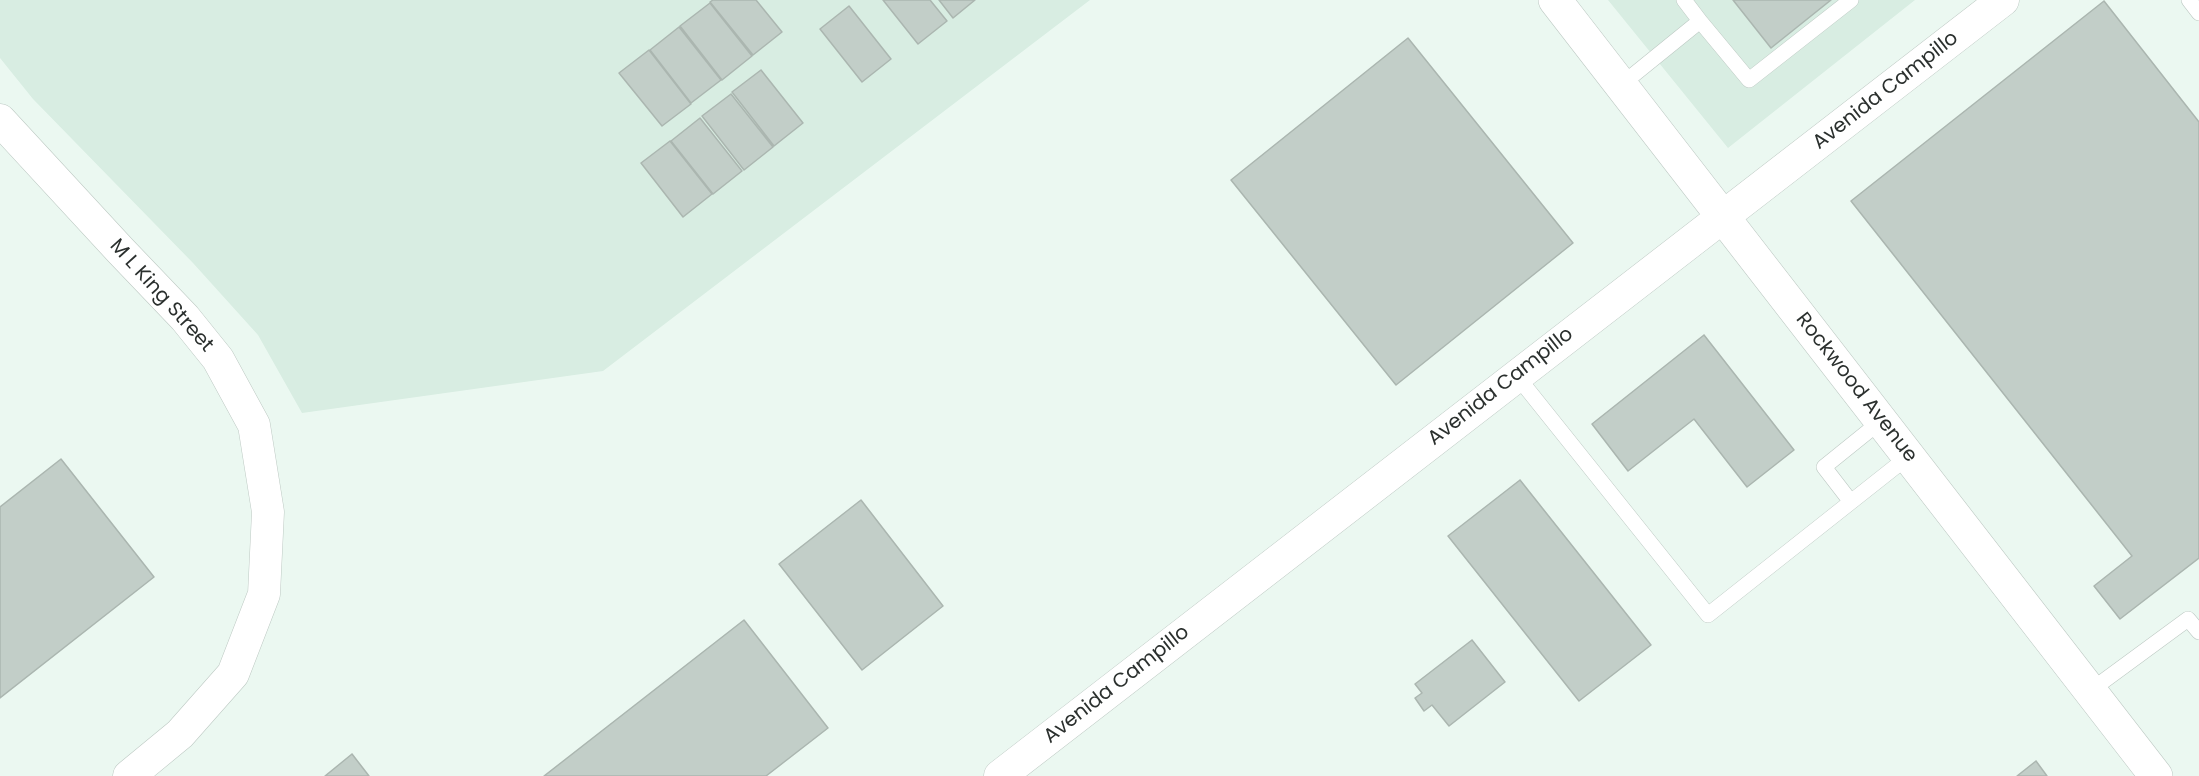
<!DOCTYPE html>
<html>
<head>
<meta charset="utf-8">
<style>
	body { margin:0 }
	canvas { display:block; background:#ebf8f1 }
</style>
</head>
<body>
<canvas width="2199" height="776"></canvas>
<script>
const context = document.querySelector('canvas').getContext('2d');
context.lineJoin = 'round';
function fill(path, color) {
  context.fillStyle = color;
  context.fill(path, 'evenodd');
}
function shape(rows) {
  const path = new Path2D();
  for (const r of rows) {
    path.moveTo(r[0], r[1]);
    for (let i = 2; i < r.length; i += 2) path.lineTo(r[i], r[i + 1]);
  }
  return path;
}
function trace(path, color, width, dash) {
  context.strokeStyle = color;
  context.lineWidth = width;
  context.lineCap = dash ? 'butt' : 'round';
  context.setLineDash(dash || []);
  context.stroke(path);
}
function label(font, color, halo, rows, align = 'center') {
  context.font = font + ' Poppins,sans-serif';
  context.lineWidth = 6;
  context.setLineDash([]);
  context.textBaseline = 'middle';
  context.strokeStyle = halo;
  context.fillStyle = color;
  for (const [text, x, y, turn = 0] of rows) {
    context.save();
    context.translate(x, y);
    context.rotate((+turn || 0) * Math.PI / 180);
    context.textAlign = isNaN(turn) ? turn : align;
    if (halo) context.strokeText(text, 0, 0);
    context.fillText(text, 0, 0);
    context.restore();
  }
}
fill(shape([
	[0,0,1090,0,603,371,302,413,258,335,193,263,33,99,0,58],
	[1608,0,1915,0,1728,148]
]), '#d8ede2');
const building = shape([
	[713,0,756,0,782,32,753,55,710,2,713,0],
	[883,0,930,0,947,21,918,44,883,0],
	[939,0,975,0,953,18,939,0],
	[1733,0,1831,0,1771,48,1733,0],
	[2104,1,2199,122,2199,558,2120,619,2094,586,2132,556,1851,201,2104,1],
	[710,3,752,56,722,80,680,26,710,3],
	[849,6,891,59,862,82,820,29,849,6],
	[679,27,721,80,691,103,650,50,679,27],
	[1408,38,1573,243,1396,385,1231,180,1408,38],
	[649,50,691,104,662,126,619,73,649,50],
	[761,70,803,123,774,146,732,92,761,70],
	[731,94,773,147,744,170,702,116,731,94],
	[700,118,742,171,713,194,671,141,700,118],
	[670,141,712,194,683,217,641,163,670,141],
	[1704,335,1794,450,1747,487,1694,419,1628,471,1592,424,1704,335],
	[61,459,154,577,0,698,0,507,61,459],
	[1520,480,1651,645,1579,701,1448,536,1520,480],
	[861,500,943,606,862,670,779,564,861,500],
	[744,620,828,728,766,776,544,776,744,620],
	[1472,640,1505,682,1449,726,1432,705,1424,711,1415,698,1422,693,1415,684,1472,640],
	[352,754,369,776,325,776,352,754],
	[2036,761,2047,776,2017,776,2036,761]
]);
fill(building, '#c2cec8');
trace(building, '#abb6b0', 1.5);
const service = shape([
	[2189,0,2199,13],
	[1700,21,1749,80,1851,0],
	[1621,85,1700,21,1684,0],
	[1516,375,1708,615,1909,456],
	[1851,502,1824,467,1881,421],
	[2090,691,2188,619,2199,632]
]);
const minor = shape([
	[0,120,120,250,185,318,218,359,254,425,268,512,264,594,233,674,180,734,129,776],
	[1000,776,2003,0]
]);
const tertiary = shape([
	[1555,0,2156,776]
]);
trace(service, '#bdc9c3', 16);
trace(minor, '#bdc9c3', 33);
trace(tertiary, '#bdc9c3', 34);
trace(service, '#fff', 15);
trace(minor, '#fff', 32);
trace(tertiary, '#fff', 33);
label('20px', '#2b302e', '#fff', [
	["Avenida Campillo",1886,91,-38],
	["M L King Street",161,296,48],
	["Avenida Campillo",1501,387,-38],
	["Rockwood Avenue",1856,388,52],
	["Avenida Campillo",1117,685,-38]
]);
</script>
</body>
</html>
